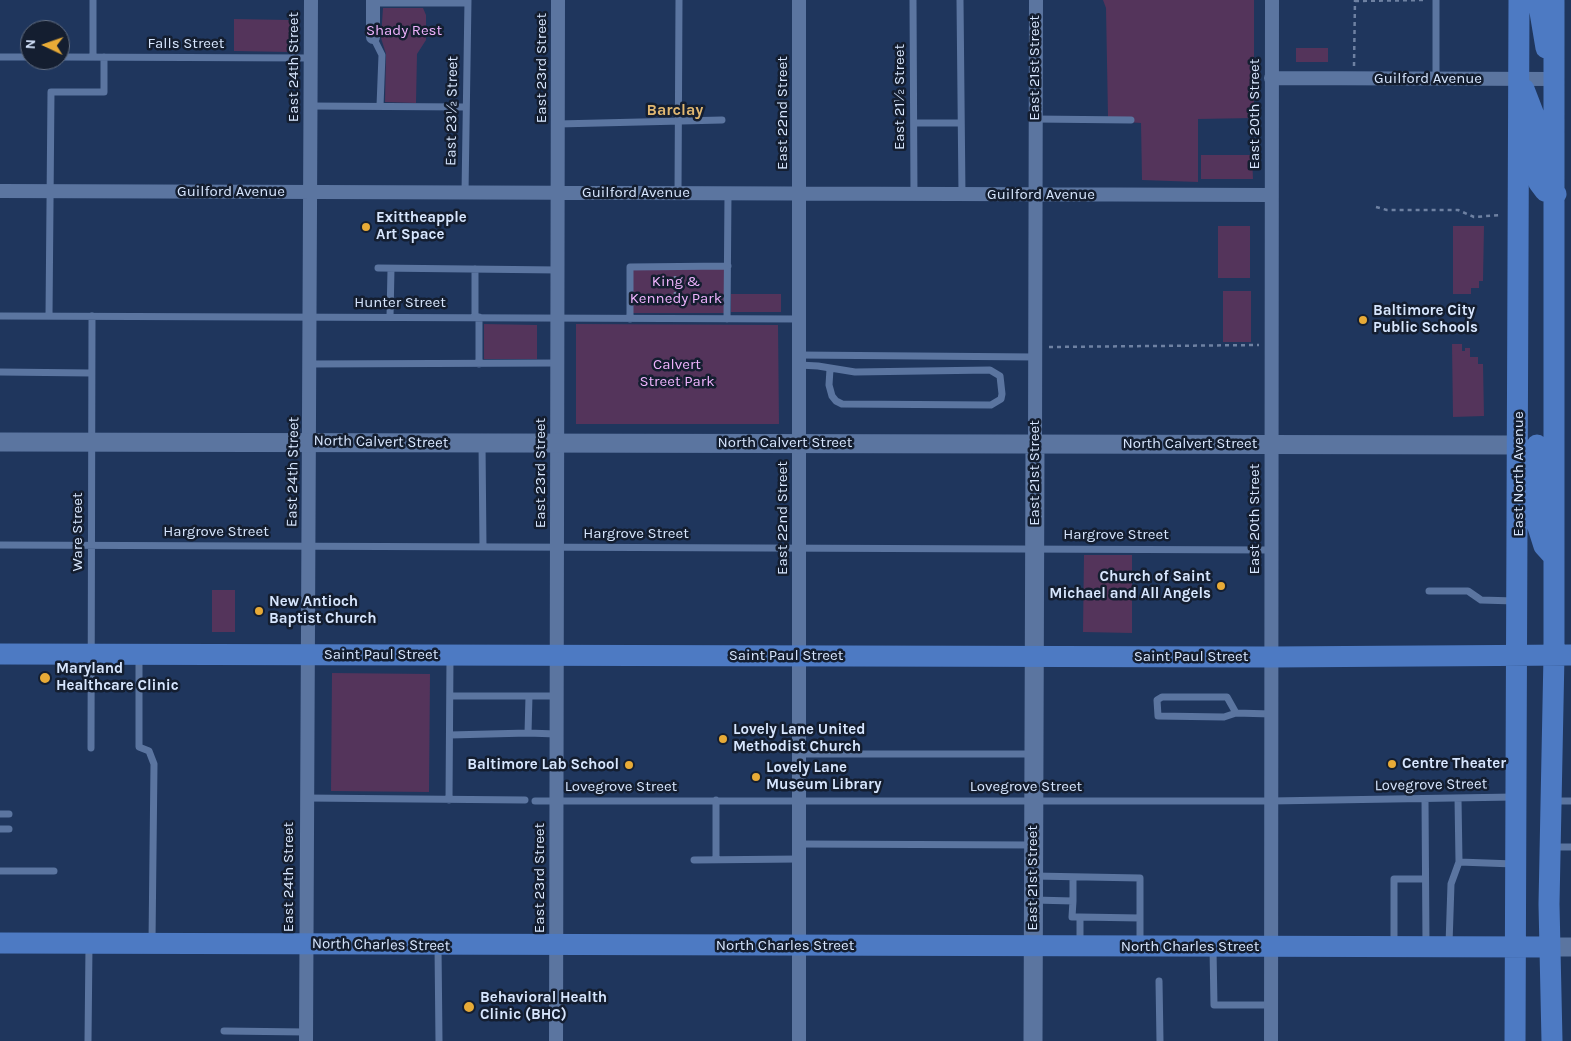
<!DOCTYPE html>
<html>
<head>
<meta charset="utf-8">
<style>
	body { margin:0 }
	#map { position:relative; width:1571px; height:1041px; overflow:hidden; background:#1f365d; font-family:Karla,sans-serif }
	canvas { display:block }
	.north { position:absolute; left:20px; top:20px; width:50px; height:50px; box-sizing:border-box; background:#141e30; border:1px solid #626e82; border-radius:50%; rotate:273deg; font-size:14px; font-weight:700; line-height:20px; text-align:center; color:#d7e6fe }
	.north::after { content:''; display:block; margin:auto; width:18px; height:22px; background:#e8ab37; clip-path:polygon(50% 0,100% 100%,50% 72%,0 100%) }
</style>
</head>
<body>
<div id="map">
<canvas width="1571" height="1041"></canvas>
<div class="north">N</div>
</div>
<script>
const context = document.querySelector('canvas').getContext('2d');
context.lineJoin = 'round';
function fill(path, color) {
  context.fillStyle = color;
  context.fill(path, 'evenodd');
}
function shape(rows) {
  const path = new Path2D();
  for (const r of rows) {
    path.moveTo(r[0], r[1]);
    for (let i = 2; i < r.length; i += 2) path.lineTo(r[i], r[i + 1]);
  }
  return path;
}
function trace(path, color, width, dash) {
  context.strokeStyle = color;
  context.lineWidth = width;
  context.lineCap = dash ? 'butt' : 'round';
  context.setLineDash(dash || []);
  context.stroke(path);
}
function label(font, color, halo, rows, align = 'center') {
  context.font = font + ' Karla,sans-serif';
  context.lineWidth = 5;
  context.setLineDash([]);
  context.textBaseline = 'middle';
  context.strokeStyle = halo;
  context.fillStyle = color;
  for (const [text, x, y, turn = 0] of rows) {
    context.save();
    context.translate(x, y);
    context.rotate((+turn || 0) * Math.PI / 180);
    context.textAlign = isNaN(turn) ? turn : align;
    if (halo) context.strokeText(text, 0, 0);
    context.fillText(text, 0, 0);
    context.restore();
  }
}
fill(shape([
	[1103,0,1254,0,1254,118,1198,119,1198,182,1142,180,1141,123,1113,121,1108,117,1106,8],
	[383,8,423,8,426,15,426,40,417,54,416,103,385,102,386,54,381,38],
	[234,19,290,20,290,52,234,51],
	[1296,48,1328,48,1328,62,1296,62],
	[1201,155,1252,155,1253,179,1201,179],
	[1218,226,1250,226,1250,278,1218,278],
	[1453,226,1484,226,1483,281,1479,281,1479,288,1471,288,1471,294,1453,294],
	[724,268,724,313,628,313,628,270],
	[1223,291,1251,291,1251,342,1223,342],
	[731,294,781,294,781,312,731,312],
	[484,324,537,325,537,359,484,359],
	[576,324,778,325,779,424,576,424],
	[1452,344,1462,344,1462,351,1465,351,1465,348,1470,348,1470,357,1478,357,1478,364,1483,364,1484,416,1453,417],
	[1084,555,1132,555,1132,633,1083,632],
	[212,590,235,590,235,632,212,632],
	[332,673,430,674,429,792,331,791]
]), '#54345b');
trace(shape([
	[1355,1,1426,0],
	[1354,66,1355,0],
	[1376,207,1387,210,1458,210,1474,217,1501,215],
	[675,276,675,308],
	[1049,347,1259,345]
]), '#6e81a2', 2.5, [4, 4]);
trace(shape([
	[913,0,914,194],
	[960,0,962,194],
	[1436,0,1436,79],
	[373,3,468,3],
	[373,37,382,55,380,106],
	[0,57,30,57],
	[60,57,311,58],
	[93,57,93,0],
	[310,106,466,107],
	[1035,119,1131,120],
	[914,123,961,123],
	[558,124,722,120],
	[465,193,468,0],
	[678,193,679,0],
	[378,268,558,270],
	[0,316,799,319],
	[49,316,51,92,104,92,104,57],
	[390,317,391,269],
	[475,317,475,269],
	[630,319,630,267,728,266],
	[727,319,728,194],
	[799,355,1035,357],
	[310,364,557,363],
	[479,364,479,317],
	[799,365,818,366,855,372,990,370,1000,376,1002,394,1001,399,991,405,842,404,836,401,832,396,829,385,830,369],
	[0,372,91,373],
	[482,443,483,547],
	[0,545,1271,550],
	[1429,591,1468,591,1481,600,1515,601],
	[139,656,139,747,149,751,154,764,152,941],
	[450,696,556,696],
	[1236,713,1227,697,1162,697,1157,700,1158,716,1224,717,1236,713,1271,714],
	[528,733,556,734],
	[450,735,528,733,529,696],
	[91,748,92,316],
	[799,754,1034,754],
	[306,798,525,800],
	[1425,799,1426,944],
	[449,800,450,657],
	[535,801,1271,801,1514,797],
	[1554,801,1571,801],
	[0,814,9,814],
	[0,829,9,829],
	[799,844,1033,845],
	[1552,847,1571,847],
	[694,860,799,859],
	[716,860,716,800],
	[1459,862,1514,864],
	[0,871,54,871],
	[1034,876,1140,878,1140,944],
	[1034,900,1073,901,1073,877],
	[1073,901,1072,917,1080,917],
	[1080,944,1080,917,1140,918],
	[1394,944,1394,879,1425,879],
	[1449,944,1451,884,1459,862,1458,798],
	[438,946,439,1041],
	[1213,949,1214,1005,1271,1005],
	[1159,981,1160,1041],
	[224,1031,306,1032],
	[88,1041,89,946]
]), '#5b75a0', 7);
trace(shape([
	[373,37,373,0],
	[1271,78,1554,79],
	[0,191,1271,195],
	[1035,444,1036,0],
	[306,1041,311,0],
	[556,1041,558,0],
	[799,1041,799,0],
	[1271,1041,1272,0]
]), '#5b75a0', 14);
trace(shape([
	[0,442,1519,445],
	[1550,947,1571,947],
	[1033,1041,1035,444]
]), '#5b75a0', 19);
trace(shape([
	[1538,0,1546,48],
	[1524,89,1534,115,1537,131,1539,183,1545,191,1556,194],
	[1537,445,1537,524,1544,546,1554,557],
	[0,654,1271,657,1571,655],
	[0,943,1550,947],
	[1515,1041,1519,0],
	[1552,1041,1549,904,1554,655,1554,0]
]), '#4d7ac3', 21);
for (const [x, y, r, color] of [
	[366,227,5,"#e8ab37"],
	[1363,320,5,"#e8ab37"],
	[1221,586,5,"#e8ab37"],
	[259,611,5,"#e8ab37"],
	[45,678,6,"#e8ab37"],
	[723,739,5,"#e8ab37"],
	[1392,764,5,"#e8ab37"],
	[629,765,5,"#e8ab37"],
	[756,777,5,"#e8ab37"],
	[469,1007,6,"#e8ab37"]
]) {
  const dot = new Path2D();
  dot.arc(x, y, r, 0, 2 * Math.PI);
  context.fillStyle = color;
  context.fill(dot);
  trace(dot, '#141e30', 2);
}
label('15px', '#efb3fd', '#141e30', [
	["Shady Rest",404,31],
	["King &",676,282],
	["Kennedy Park",676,299],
	["Calvert",677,365],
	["Street Park",677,382]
]);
label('15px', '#d7e6fe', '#141e30', [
	["Falls Street",186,44],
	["East 24th Street",294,67,-90],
	["East 23rd Street",542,68,-90],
	["East 21st Street",1035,68,-90],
	["Guilford Avenue",1428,79],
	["East 21½ Street",900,97,-90],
	["East 23½ Street",452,111,-89],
	["East 22nd Street",783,113,-90],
	["East 20th Street",1255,114,-90],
	["Guilford Avenue",231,192],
	["Guilford Avenue",636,193],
	["Guilford Avenue",1041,195],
	["Hunter Street",400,303],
	["North Calvert Street",381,442,1],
	["North Calvert Street",785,443],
	["North Calvert Street",1190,444],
	["East 24th Street",293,472,-89],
	["East 23rd Street",541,473,-90],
	["East 21st Street",1035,473,-90],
	["East North Avenue",1519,474,-90],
	["East 22nd Street",783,518,-90],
	["East 20th Street",1255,519,-90],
	["Ware Street",78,532,-90],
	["Hargrove Street",216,532],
	["Hargrove Street",636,534],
	["Hargrove Street",1116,535],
	["Saint Paul Street",381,655],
	["Saint Paul Street",786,656],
	["Saint Paul Street",1191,657],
	["Lovegrove Street",1431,785,-1],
	["Lovegrove Street",621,787],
	["Lovegrove Street",1026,787],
	["East 24th Street",289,877,-90],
	["East 23rd Street",540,878,-90],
	["East 21st Street",1033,878,-90],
	["North Charles Street",381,945,1],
	["North Charles Street",785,946],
	["North Charles Street",1190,947]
]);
label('bold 15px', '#d7e6fe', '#141e30', [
	["Exittheapple",376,218],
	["Art Space",376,235],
	["Baltimore City",1373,311],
	["Public Schools",1373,328],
	["Church of Saint",1211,577,"right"],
	["Michael and All Angels",1211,594,"right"],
	["New Antioch",269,602],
	["Baptist Church",269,619],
	["Maryland",56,669],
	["Healthcare Clinic",56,686],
	["Lovely Lane United",733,730],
	["Methodist Church",733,747],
	["Centre Theater",1402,764],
	["Baltimore Lab School",619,765,"right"],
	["Lovely Lane",766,768],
	["Museum Library",766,785],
	["Behavioral Health",480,998],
	["Clinic (BHC)",480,1015]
], 'left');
label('bold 16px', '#e0b771', '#141e30', [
	["Barclay",675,110]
]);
</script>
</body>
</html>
